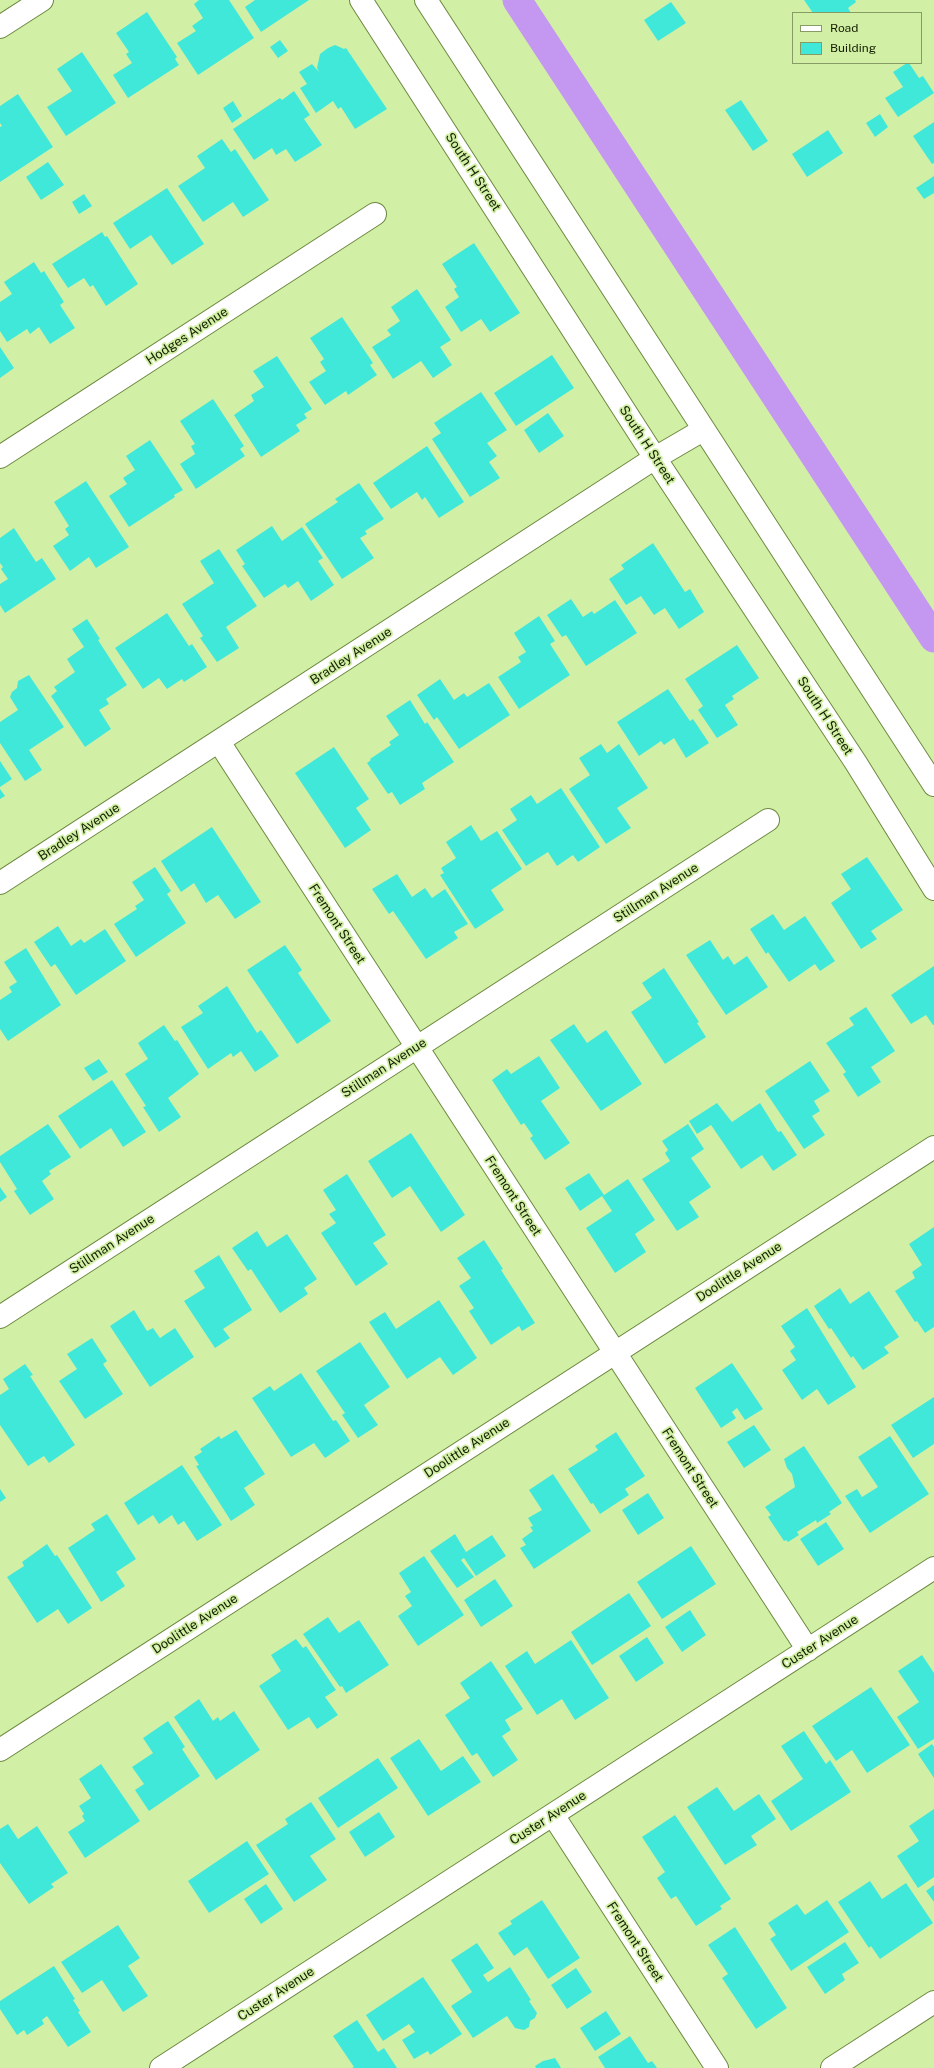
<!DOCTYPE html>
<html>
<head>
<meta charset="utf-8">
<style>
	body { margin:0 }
	#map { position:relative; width:934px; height:2068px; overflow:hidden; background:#d2f0a5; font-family:"Public Sans",sans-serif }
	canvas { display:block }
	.legend { position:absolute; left:792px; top:12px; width:130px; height:52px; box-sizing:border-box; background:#d2f0a5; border:1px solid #869c64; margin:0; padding:5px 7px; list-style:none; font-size:12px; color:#141e02 }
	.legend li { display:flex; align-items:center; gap:8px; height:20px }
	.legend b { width:20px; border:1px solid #869c64 }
</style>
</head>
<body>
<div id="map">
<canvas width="934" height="2068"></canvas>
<ul class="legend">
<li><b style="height:5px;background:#fff"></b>Road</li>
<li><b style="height:11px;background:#40e8d9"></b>Building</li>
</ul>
</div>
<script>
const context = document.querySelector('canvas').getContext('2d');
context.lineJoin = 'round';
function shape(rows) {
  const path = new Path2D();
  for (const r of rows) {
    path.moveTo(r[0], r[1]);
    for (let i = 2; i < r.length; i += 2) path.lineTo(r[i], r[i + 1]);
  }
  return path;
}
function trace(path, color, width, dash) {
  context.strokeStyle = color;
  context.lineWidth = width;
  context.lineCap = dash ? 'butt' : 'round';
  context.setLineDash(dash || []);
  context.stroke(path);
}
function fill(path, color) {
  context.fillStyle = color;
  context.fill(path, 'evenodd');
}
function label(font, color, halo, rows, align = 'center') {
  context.font = font + ' "Public Sans",sans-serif';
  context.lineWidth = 3.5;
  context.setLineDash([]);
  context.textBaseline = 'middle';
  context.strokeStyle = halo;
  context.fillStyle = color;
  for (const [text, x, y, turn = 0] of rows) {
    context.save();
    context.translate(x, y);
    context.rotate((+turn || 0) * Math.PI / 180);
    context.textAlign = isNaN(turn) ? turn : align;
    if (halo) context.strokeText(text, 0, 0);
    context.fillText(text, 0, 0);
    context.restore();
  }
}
trace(shape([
	[517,0,934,638]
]), '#c497f1', 29);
fill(shape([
	[199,0,229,0,254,38,198,75,177,43,196,31,192,26,203,18,194,4],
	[255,0,309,0,261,32,245,7],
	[804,0,855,0,856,2,848,8,851,13,813,13],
	[671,2,686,23,658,41,644,20],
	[147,12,177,57,175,59,179,65,128,98,113,75,132,63,126,54,129,52,116,33],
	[280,40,288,51,278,58,270,47],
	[335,45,344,49,346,48,387,109,355,129,341,107,338,109,333,101,316,113,300,88,307,84,299,72,312,64,319,72,317,68,320,54,328,48],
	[82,52,116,103,66,136,47,107,72,91,57,69],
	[907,63,909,63,919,78,923,76,934,93,898,117,885,98,903,87,893,72],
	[294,91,310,115,304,119,322,145,295,162,286,149,276,155,272,148,254,160,233,129,280,98,282,100],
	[18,94,53,147,0,182,0,127,2,126,0,123,0,106],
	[741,100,768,141,753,151,725,110],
	[233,101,242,116,232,123,223,108],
	[880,114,888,127,875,137,866,123],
	[934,122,934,163,932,164,913,136],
	[828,130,843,153,807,177,792,154],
	[222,139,231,152,235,149,269,200,243,217,233,202,203,222,178,186,205,168,197,156],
	[48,162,64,185,41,200,26,177],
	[934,176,934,193,924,199,916,188],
	[167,188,204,244,172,265,151,235,130,249,113,223],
	[84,194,92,206,79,214,72,202],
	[102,232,105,237,107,236,138,284,106,306,93,285,90,287,84,278,68,288,52,264],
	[474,243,520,313,490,332,481,319,461,332,445,307,459,297,454,289,457,287,442,264],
	[34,262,41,273,44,271,64,302,60,305,75,328,50,344,39,327,30,334,27,329,7,342,0,331,0,302,12,294,4,282],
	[417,289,451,340,440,347,452,365,433,378,421,361,393,379,372,347,391,335,387,330,400,321,391,307],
	[342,317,373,363,370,365,377,375,348,395,346,391,325,405,309,382,326,371,320,362,324,359,310,338],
	[0,347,14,368,0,378],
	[552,355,574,388,516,426,494,393],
	[277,356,312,409,304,414,307,418,296,425,300,431,261,457,234,415,254,401,251,395,264,387,253,371],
	[481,392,507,430,487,443,497,456,489,462,500,478,470,497,432,439,441,433,434,423],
	[213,399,244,446,240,449,245,456,196,489,180,464,195,454,191,446,195,444,180,421],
	[548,413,564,436,539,453,524,430],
	[150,440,183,490,174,495,175,497,129,527,109,496,127,484,123,478,135,470,126,456],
	[427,446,464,502,439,518,425,497,422,500,417,492,391,509,373,483],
	[86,481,129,547,96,568,89,557,70,571,53,546,69,535,65,529,69,526,54,502],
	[359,483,384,519,365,531,367,534,360,538,374,558,342,579,305,524,338,502,335,499],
	[272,526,282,541,302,527,323,558,318,561,334,585,311,601,298,581,288,588,285,584,264,598,242,566,245,564,236,550],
	[14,528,36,562,42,558,56,579,5,613,0,605,0,584,8,579,1,569,3,567,0,563,0,538],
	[653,543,685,592,690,589,704,612,679,629,665,608,654,615,641,596,626,605,609,579,624,569,621,565],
	[219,549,257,606,226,627,239,648,217,662,200,638,203,636,182,604,214,583,200,561],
	[571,599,583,617,592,611,594,614,615,600,637,633,586,666,566,635,562,637,547,615],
	[167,613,189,646,192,644,207,667,184,682,182,679,167,689,159,678,143,689,115,648],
	[539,616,555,641,550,644,570,675,519,709,498,677,521,662,518,657,526,652,514,633],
	[87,619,100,639,98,640,127,685,106,699,109,704,99,710,111,729,85,747,51,696,57,691,54,687,75,672,67,659,84,647,72,629],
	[737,645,759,678,732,696,734,699,725,705,738,725,717,738,698,710,703,706,685,679],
	[29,675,64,727,29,750,42,770,25,781,0,743,0,722,18,710,10,697,12,692,17,688,18,681],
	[440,679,454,700,464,693,467,697,489,683,510,715,459,749,437,717,434,720,417,695],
	[668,689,690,721,693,719,709,743,686,758,674,738,664,745,661,741,639,756,617,722],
	[410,700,425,724,427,722,454,762,422,783,425,789,400,805,392,792,388,794,367,763,371,760,370,759,391,745,389,742,399,735,386,716],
	[601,744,607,753,619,744,648,788,617,808,631,828,606,844,569,789,590,775,579,758],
	[334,747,369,799,356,808,371,830,345,848,295,773],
	[0,761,12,779,0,787],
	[561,788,600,847,578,862,573,855,557,866,548,852,526,866,502,830,517,820,510,809,531,795,537,804],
	[0,789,5,796,0,799],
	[471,825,481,841,497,831,522,869,491,890,504,910,475,929,440,875,444,873,441,868,456,858,446,842],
	[212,827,261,902,235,919,218,895,206,903,194,883,181,892,161,861],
	[867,857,903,910,871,931,877,939,861,949,831,903,851,889,841,874],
	[155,867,171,891,167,894,186,923,136,957,114,924,137,909,135,906,144,900,132,882],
	[397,874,412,897,425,888,432,898,445,889,468,924,454,932,458,938,426,959,393,911,389,914,372,889],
	[773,914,784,930,805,916,835,961,820,971,815,964,789,982,768,952,766,954,750,929],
	[58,926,71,946,81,939,84,943,105,929,126,961,76,995,55,964,51,967,34,942],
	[710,940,723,960,728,956,734,965,747,956,768,987,726,1015,686,955],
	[285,945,302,970,298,973,331,1021,297,1044,247,970],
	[26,948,61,1005,8,1041,0,1029,0,1000,12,992,9,987,17,982,4,962],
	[934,966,934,1025,933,1025,926,1015,911,1024,891,995],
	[664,968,699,1022,697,1023,706,1037,665,1064,631,1012,652,998,642,983],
	[227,986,257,1033,261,1030,279,1056,255,1072,241,1051,233,1057,231,1053,208,1069,181,1027,203,1013,198,1006],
	[866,1007,895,1051,871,1067,881,1082,858,1097,843,1074,846,1072,826,1043,854,1025,849,1018],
	[574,1024,587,1043,606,1030,642,1084,601,1111,550,1040],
	[164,1025,175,1041,177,1040,199,1074,168,1098,181,1117,159,1132,143,1107,146,1106,125,1074,148,1059,138,1043],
	[539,1056,560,1088,541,1101,570,1143,545,1160,530,1138,533,1136,524,1123,521,1125,492,1080,507,1069,511,1074],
	[99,1059,108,1072,93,1081,84,1068],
	[810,1061,830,1091,814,1101,820,1111,812,1116,825,1135,804,1149,765,1091],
	[112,1080,146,1132,123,1147,111,1128,80,1149,58,1116],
	[717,1103,732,1122,760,1103,778,1132,781,1131,797,1155,773,1171,762,1155,741,1169,711,1125,697,1134,689,1121],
	[48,1124,71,1157,49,1171,51,1174,42,1181,54,1199,30,1215,14,1191,17,1189,0,1162,0,1156],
	[688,1124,704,1149,691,1158,711,1187,689,1202,699,1217,677,1231,642,1179,670,1161,665,1153,668,1150,662,1141],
	[411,1133,465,1215,441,1232,410,1186,392,1198,368,1161],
	[589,1173,604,1195,628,1179,655,1220,635,1234,646,1252,615,1273,586,1228,612,1211,602,1196,580,1211,565,1188],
	[347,1174,386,1235,373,1243,388,1264,356,1286,321,1233,336,1223,329,1214,336,1210,323,1190],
	[0,1187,7,1197,0,1202],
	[934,1227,934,1327,925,1333,917,1321,915,1322,895,1291,915,1278,912,1272,922,1265,909,1244],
	[257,1231,267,1247,287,1234,317,1279,304,1288,308,1294,280,1313,251,1269,248,1271,232,1248],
	[484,1240,503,1269,501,1270,535,1323,522,1331,519,1326,491,1345,469,1311,474,1308,459,1286,471,1278,457,1258],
	[219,1255,252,1310,223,1329,230,1338,215,1348,184,1301,205,1288,194,1271],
	[840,1288,850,1304,869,1291,899,1337,884,1347,889,1353,863,1370,853,1356,851,1358,831,1328,829,1329,814,1306],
	[439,1300,477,1358,453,1375,440,1357,407,1379,369,1322,385,1312,396,1329],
	[807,1308,856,1387,828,1405,817,1389,802,1400,782,1370,796,1360,790,1351,795,1347,781,1326],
	[134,1310,147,1331,153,1328,160,1338,175,1328,194,1357,150,1387,110,1326],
	[92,1338,107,1361,103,1364,123,1394,85,1419,59,1381,77,1369,67,1354],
	[360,1342,390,1387,364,1405,378,1425,358,1438,342,1415,345,1413,316,1371],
	[732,1363,763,1409,745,1420,737,1408,732,1412,736,1418,721,1428,695,1388],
	[25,1364,33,1375,30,1376,75,1445,49,1463,44,1456,28,1466,0,1425,0,1395,9,1389,3,1379],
	[301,1373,333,1421,336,1420,350,1441,325,1458,314,1443,291,1457,252,1398,270,1386,274,1391],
	[934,1397,934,1444,913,1458,891,1425],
	[754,1425,771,1450,744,1468,727,1442],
	[236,1430,265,1474,244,1488,255,1505,231,1521,196,1466,199,1465,194,1457,202,1452,200,1449,219,1436,221,1439],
	[616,1432,645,1476,625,1489,629,1495,600,1514,593,1503,591,1504,568,1469,598,1450,595,1446],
	[890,1436,929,1494,870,1533,845,1496,857,1489,862,1497,878,1487,858,1457],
	[804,1446,842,1503,829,1512,831,1514,817,1523,816,1520,797,1532,799,1535,788,1542,786,1540,784,1541,768,1517,771,1515,765,1507,795,1487,792,1474,787,1468,784,1459],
	[182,1465,222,1525,197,1541,184,1521,178,1525,172,1515,159,1524,153,1515,138,1525,124,1503],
	[553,1474,591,1531,534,1569,520,1548,526,1545,522,1539,533,1531,530,1527,533,1526,528,1518,542,1510,529,1490],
	[0,1489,6,1498,0,1502],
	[648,1493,664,1518,638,1535,622,1510],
	[107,1514,136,1559,116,1572,125,1586,101,1602,68,1548,95,1530,91,1524],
	[826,1522,844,1549,818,1566,800,1539],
	[455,1534,466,1552,492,1535,506,1556,476,1576,464,1558,461,1560,474,1577,457,1588,430,1551],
	[47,1544,55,1556,57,1555,92,1608,68,1624,58,1609,37,1623,7,1577,24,1566,22,1562],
	[691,1546,716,1584,662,1619,637,1582],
	[424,1556,464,1615,418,1646,398,1616,412,1606,405,1596,411,1592,399,1573],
	[495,1579,513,1606,481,1627,464,1600],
	[629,1593,651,1626,592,1665,571,1632],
	[690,1610,706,1635,682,1652,665,1627],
	[328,1617,339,1633,359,1620,389,1665,346,1693,342,1686,340,1687,303,1634],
	[647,1637,664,1663,636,1682,619,1656],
	[296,1639,303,1648,306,1646,336,1690,325,1697,338,1715,317,1729,309,1717,288,1730,259,1686,281,1671,271,1655],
	[571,1640,609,1698,575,1720,562,1699,537,1715,505,1666,527,1651,535,1664],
	[922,1655,934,1673,934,1739,918,1749,897,1717,919,1702,898,1671],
	[491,1661,523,1709,505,1720,511,1730,502,1736,518,1760,493,1777,477,1753,472,1756,445,1715,470,1698,460,1683],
	[871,1687,910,1745,867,1773,852,1750,836,1761,812,1726],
	[199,1699,213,1721,218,1717,220,1721,234,1711,260,1750,216,1780,174,1717],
	[168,1721,185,1747,182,1749,200,1776,149,1811,135,1790,144,1784,132,1767,153,1753,143,1738],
	[804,1731,826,1764,830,1760,851,1792,791,1831,771,1801,803,1779,781,1746],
	[419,1739,441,1771,463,1756,481,1782,428,1816,390,1758],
	[932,1744,934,1747,934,1778,918,1754],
	[378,1758,398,1788,338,1828,318,1798],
	[101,1764,140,1821,85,1858,68,1832,85,1821,82,1816,84,1814,79,1806,91,1798,79,1779],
	[717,1787,734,1811,759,1794,776,1819,751,1836,757,1845,725,1865,687,1807],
	[311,1802,336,1839,310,1856,327,1880,294,1902,256,1845,288,1824,285,1819],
	[934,1809,934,1877,918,1888,897,1856,919,1841,909,1826],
	[379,1812,395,1837,365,1857,349,1832],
	[675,1815,731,1899,720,1906,722,1909,696,1926,676,1896,671,1899,657,1878,665,1872,642,1837],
	[8,1824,18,1839,37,1826,68,1873,51,1884,54,1887,29,1904,0,1863,0,1829],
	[247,1841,269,1874,209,1913,188,1881],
	[870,1881,882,1899,906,1883,933,1923,880,1959,871,1946,869,1948,838,1902],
	[266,1884,283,1909,261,1924,244,1899],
	[934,1885,934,1902,926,1891],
	[542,1900,580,1958,548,1979,527,1947,514,1956,498,1933,512,1924,510,1921],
	[827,1900,849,1932,791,1971,770,1939,776,1935,768,1923,797,1904,805,1915],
	[118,1925,140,1958,128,1966,148,1996,123,2012,102,1980,82,1993,61,1962],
	[735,1927,787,2008,756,2029,722,1978,728,1974,708,1945],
	[845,1942,859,1963,842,1974,845,1980,825,1994,807,1967],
	[477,1943,494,1968,483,1975,488,1982,510,1967,531,2000,529,2001,537,2013,535,2018,530,2021,529,2027,524,2030,515,2028,507,2016,473,2038,451,2006,472,1992,451,1960],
	[54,1966,75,1999,73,2000,80,2011,78,2012,91,2032,68,2047,47,2016,42,2020,44,2024,27,2035,24,2030,17,2035,0,2009,0,2001],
	[576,1968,592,1992,567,2009,551,1985],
	[423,1977,462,2034,430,2055,428,2051,414,2059,402,2040,415,2032,409,2024,383,2041,366,2015],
	[606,2011,621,2034,595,2051,580,2028],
	[357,2020,378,2052,384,2048,397,2068,352,2068,354,2067,333,2036],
	[630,2036,648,2063,652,2061,657,2068,605,2068,598,2057],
	[555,2058,561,2068,536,2068,535,2066,543,2061]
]), '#40e8d9');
const street = shape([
	[0,27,42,0],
	[0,457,375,214],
	[219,742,808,1650],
	[0,883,655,458,703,430],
	[0,1317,768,820],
	[0,1750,934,1147],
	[553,1815,717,2068],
	[161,2068,934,1568],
	[832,2068,934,2002]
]);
const secondary = shape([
	[361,0,655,458,856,763,934,889],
	[426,0,934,785]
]);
trace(street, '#6d8841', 24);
trace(secondary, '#6d8841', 24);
trace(street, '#fff', 22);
trace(secondary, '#fff', 22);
label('13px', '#141e02', '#d2f0a5', [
	["South H Street",473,172,57],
	["Hodges Avenue",187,336,-33],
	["South H Street",647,445,57],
	["Bradley Avenue",351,656,-33],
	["South H Street",825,716,57],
	["Bradley Avenue",79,832,-33],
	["Stillman Avenue",656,893,-33],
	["Fremont Street",337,924,57],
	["Stillman Avenue",384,1068,-33],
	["Fremont Street",513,1196,57],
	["Stillman Avenue",112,1244,-33],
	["Doolittle Avenue",739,1272,-33],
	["Doolittle Avenue",467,1448,-33],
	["Fremont Street",690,1468,57],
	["Doolittle Avenue",195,1624,-33],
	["Custer Avenue",820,1642,-33],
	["Custer Avenue",548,1818,-33],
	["Fremont Street",635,1942,57],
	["Custer Avenue",276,1994,-33]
]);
</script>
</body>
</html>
